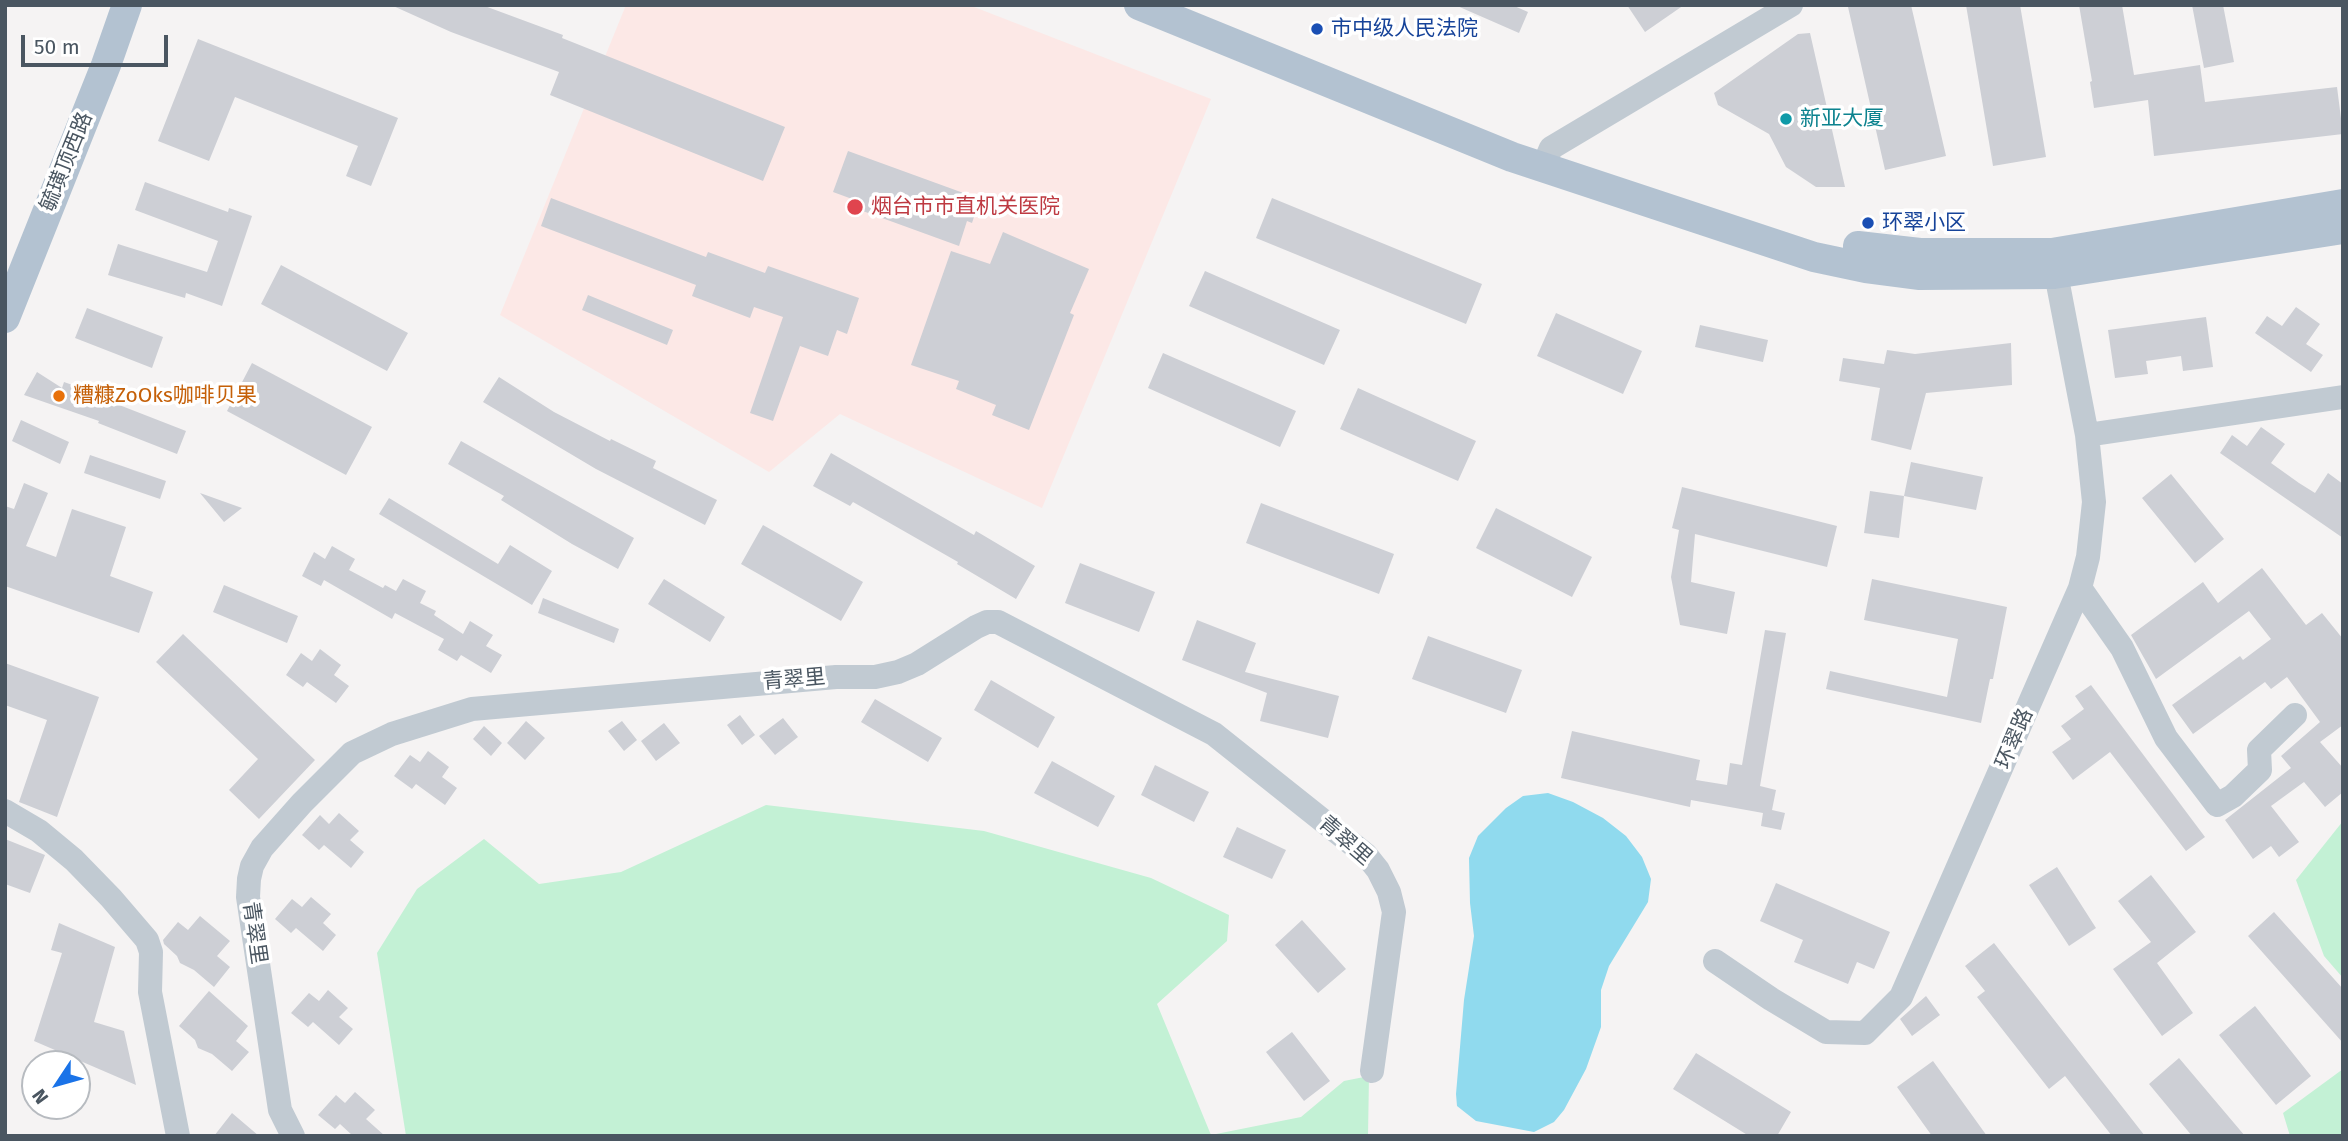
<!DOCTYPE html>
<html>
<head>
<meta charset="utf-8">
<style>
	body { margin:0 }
	#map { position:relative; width:2348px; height:1141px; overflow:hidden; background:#f5f3f3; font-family:"Fira Sans",sans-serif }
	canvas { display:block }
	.frame { position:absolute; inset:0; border:7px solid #4a5661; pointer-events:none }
	.north { position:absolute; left:21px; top:1050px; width:70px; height:70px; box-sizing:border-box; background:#fff; border:2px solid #b7bbc0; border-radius:50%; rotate:234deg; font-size:19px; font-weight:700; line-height:28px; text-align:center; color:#4a5661 }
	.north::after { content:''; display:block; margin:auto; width:24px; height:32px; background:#1a73e8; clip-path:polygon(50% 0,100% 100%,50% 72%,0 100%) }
	.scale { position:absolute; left:21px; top:35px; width:147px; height:32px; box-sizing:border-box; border:4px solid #4a5661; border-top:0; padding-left:9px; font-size:21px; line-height:24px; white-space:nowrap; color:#4a5661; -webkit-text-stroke:5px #fff; paint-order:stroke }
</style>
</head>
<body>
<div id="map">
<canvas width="2348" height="1141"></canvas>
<div class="frame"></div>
<div class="north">N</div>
<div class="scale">50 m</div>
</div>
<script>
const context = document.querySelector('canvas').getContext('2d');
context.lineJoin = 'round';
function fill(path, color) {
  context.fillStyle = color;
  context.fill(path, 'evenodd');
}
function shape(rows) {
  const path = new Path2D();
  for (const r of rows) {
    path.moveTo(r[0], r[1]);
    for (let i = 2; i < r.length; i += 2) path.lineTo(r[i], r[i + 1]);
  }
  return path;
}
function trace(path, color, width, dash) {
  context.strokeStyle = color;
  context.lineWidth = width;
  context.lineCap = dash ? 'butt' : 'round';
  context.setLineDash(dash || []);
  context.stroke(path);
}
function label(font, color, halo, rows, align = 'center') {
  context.font = font + ' "Fira Sans","Noto Sans SC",sans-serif';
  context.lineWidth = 7;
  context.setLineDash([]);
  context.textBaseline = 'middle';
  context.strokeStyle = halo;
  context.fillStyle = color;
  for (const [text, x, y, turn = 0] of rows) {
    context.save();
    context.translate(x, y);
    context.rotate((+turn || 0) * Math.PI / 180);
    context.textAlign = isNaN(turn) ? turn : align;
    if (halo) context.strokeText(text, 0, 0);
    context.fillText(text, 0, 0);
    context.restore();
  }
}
fill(shape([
	[626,5,969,5,1211,99,1042,508,840,414,769,472,500,315]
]), '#fce8e6');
fill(shape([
	[766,805,984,831,1151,878,1229,915,1227,941,1157,1004,1211,1135,1301,1117,1344,1081,1369,1076,1368,1136,406,1136,377,953,417,889,484,839,539,884,621,872],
	[2343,821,2343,978,2324,956,2296,880],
	[2343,1069,2343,1136,2290,1136,2283,1113]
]), '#c3f1d5');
fill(shape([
	[1548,793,1573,802,1603,818,1626,836,1642,857,1651,879,1648,902,1609,966,1601,990,1601,1027,1586,1069,1564,1110,1554,1122,1534,1132,1476,1121,1457,1106,1456,1094,1464,1000,1474,936,1470,903,1469,858,1478,836,1506,808,1523,796]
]), '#90daee');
fill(shape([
	[391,5,482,5,563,35,562,38,785,127,763,181,550,95,559,72,451,32],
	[1455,5,1512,5,1528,12,1519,33],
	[1627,5,1684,5,1645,32],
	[1857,5,1911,5,1946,156,1885,170,1848,7],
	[1966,5,2020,5,2046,157,1993,166],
	[2079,5,2122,5,2134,75,2200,65,2205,102,2337,87,2343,134,2154,156,2148,100,2094,108,2090,82,2092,81],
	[2192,5,2223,5,2234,62,2204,68],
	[1810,33,1845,187,1816,187,1786,167,1769,134,1718,105,1714,93,1798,34],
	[198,39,398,118,371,186,346,176,358,146,235,97,209,161,158,141],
	[848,151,980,199,972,223,967,221,959,246,860,210,863,203,833,192],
	[145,182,228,212,229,208,252,216,222,306,186,293,185,298,108,275,118,244,207,272,218,241,135,210],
	[551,198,706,257,708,252,765,273,768,266,859,298,847,334,837,330,828,356,800,346,773,421,750,413,783,317,754,307,750,318,692,296,696,285,541,226],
	[1272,198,1482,284,1466,324,1256,238],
	[1003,232,1089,269,1070,313,1074,315,1029,430,992,415,996,405,956,389,959,381,911,365,951,251,990,264],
	[281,265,408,333,387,371,261,304],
	[1205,271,1340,330,1324,365,1189,306],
	[588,295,673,330,667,345,582,310],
	[2296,307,2320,324,2306,344,2323,355,2311,372,2255,333,2267,316,2282,326],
	[87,308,163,337,152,368,75,338],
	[1556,313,1642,351,1623,394,1537,356],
	[2206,317,2213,367,2183,371,2181,356,2146,361,2148,374,2115,378,2108,330],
	[1700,325,1768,340,1763,362,1695,347],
	[2011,343,2012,385,1926,393,1911,450,1871,440,1880,388,1839,381,1843,358,1884,364,1887,350,1915,354],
	[1163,353,1296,411,1280,447,1148,388],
	[252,363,372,427,346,475,227,411],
	[37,372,62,388,64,382,92,392,91,394,186,431,177,454,98,423,99,421,24,395],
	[499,377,554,412,610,441,611,439,656,461,653,468,717,500,705,525,596,469,483,402],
	[1358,388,1476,441,1458,481,1340,429],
	[21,420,69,442,60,464,12,441],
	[2261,427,2285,444,2271,463,2299,483,2315,493,2328,473,2343,484,2343,538,2220,453,2232,435,2247,446],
	[461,441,634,538,618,569,572,544,501,500,504,496,448,464],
	[831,453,974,535,976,531,1035,566,1016,599,957,564,958,562,853,502,850,506,813,486],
	[90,455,166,481,160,499,84,473],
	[1911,462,1983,477,1976,510,1904,496],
	[2171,474,2224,539,2195,563,2142,498],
	[24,483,48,493,26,546,56,557,72,509,126,527,110,576,153,592,139,633,5,586,5,506,14,509],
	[1682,487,1837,526,1827,567,1695,534,1691,582,1735,592,1727,634,1680,625,1671,577,1679,530,1672,528],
	[1870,491,1904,496,1899,538,1864,533],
	[200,493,242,508,224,522],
	[389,498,498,564,510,545,552,571,532,605,379,514],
	[1261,503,1394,554,1379,594,1246,543],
	[1496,508,1592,557,1572,597,1476,548],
	[763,525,863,582,841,621,741,564],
	[332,546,355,559,349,570,383,588,385,585,396,591,403,579,426,591,420,603,436,611,434,615,463,634,470,621,493,635,486,646,502,655,491,673,461,655,457,661,438,650,444,639,395,613,392,619,324,580,321,586,302,576,314,552,325,559],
	[1080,563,1155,592,1139,632,1065,603],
	[2262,568,2306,625,2322,613,2343,639,2343,725,2320,742,2343,768,2343,792,2325,807,2304,782,2271,806,2299,842,2279,857,2271,846,2253,859,2225,820,2291,768,2281,756,2320,722,2287,677,2271,689,2265,682,2193,734,2172,705,2240,656,2243,660,2271,639,2249,611,2156,679,2131,635,2203,582,2218,603],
	[664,579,725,617,710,642,648,604],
	[1872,579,2007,607,1993,679,1990,679,1981,723,1826,689,1830,671,1947,697,1958,639,1864,620],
	[224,585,298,616,287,643,213,612],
	[543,598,619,629,614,643,538,613],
	[1197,620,1256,643,1245,672,1339,696,1328,738,1260,721,1267,693,1182,660],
	[1765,630,1786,633,1760,786,1776,790,1772,810,1785,813,1781,830,1761,826,1763,813,1691,800,1690,807,1561,778,1572,731,1700,760,1696,780,1727,785,1730,763,1742,765],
	[183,634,315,760,259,819,229,790,258,759,156,662],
	[1428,636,1522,670,1506,713,1412,679],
	[320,649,341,665,334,675,349,686,336,703,307,682,303,687,286,675,301,653,312,661],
	[5,663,99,697,57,817,19,802,47,720,5,705],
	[991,680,1055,717,1038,748,974,710],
	[2091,685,2205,837,2186,851,2110,752,2073,780,2052,752,2071,739,2061,726,2084,709,2075,696],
	[875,699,942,738,928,762,861,722],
	[740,715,755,735,742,745,727,725],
	[783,718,798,737,775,755,759,736],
	[526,721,545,738,525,760,507,743],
	[622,721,637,740,624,751,608,731],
	[664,723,680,743,656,761,641,741],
	[484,726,502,743,491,756,473,739],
	[428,751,449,767,442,777,457,788,445,805,416,784,412,789,394,776,410,755,420,762],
	[1052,761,1115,796,1098,827,1034,793],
	[1155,765,1209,792,1194,822,1141,795],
	[339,813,359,831,350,840,364,852,351,868,324,845,319,850,302,835,320,815,329,824],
	[1237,827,1286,850,1272,879,1223,857],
	[5,839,45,855,30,893,5,884],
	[2057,867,2096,928,2069,946,2029,885],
	[2151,875,2196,932,2157,963,2193,1013,2162,1036,2113,969,2151,942,2118,901],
	[1776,883,1890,932,1874,969,1857,962,1848,984,1794,962,1803,940,1760,921],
	[311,897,331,914,323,923,336,935,323,951,296,928,291,933,275,919,292,899,302,907],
	[2274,912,2343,989,2343,1043,2248,936],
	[200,916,230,941,217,956,230,967,214,987,194,970,180,963,177,956,164,944,163,940,178,922,188,930],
	[1302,920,1346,969,1318,993,1275,945],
	[59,923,115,947,94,1022,124,1031,136,1085,34,1041,62,953,51,950],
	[1994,943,2145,1136,2112,1136,2065,1076,2049,1089,1977,997,1985,991,1965,966],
	[328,990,348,1008,339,1017,353,1029,339,1045,313,1022,308,1027,291,1013,309,993,319,1001],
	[209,991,248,1026,236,1041,249,1052,232,1071,212,1054,198,1048,195,1040,179,1026],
	[1926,996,1940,1015,1912,1036,1900,1019],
	[2255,1006,2311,1076,2276,1105,2219,1035],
	[1292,1032,1330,1081,1304,1101,1266,1052],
	[1696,1053,1791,1112,1777,1136,1749,1136,1673,1089],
	[2179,1058,2245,1136,2192,1136,2149,1084],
	[1933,1061,1987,1136,1932,1136,1897,1087],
	[355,1092,375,1110,366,1119,385,1136,353,1136,340,1124,335,1129,318,1115,336,1095,345,1103],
	[232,1113,259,1136,214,1136]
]), '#cdcfd5');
trace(shape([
	[1543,167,1551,148,1791,5],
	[2087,435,2343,397],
	[2080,588,2122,648,2166,738,2217,805,2233,796,2260,770,2259,750,2295,715],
	[5,811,39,831,74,860,111,898,147,940,151,952,150,992,178,1136],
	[1715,961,1771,999,1826,1032,1865,1033,1901,997,2080,588,2088,557,2094,502,2087,435,2053,258],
	[293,1136,280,1110,248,897,249,879,252,866,262,848,302,803,352,753,392,734,472,709,836,677,875,677,898,672,917,664,976,627,987,622,998,622,1214,734,1366,855,1378,870,1389,892,1394,912,1372,1071]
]), '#c1cad2', 24);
trace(shape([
	[1139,5,1512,157,1814,257,1866,268,1920,275,2054,274,2343,229],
	[1858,246,1920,253,2052,253,2343,204],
	[5,318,106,65,127,5]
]), '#b3c2d1', 30);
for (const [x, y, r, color] of [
	[1317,29,7,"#1a4fb4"],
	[1786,119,7,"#0f9aa8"],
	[855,207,9,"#e0444e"],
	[1868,223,7,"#1a4fb4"],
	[59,396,7,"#e8710a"]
]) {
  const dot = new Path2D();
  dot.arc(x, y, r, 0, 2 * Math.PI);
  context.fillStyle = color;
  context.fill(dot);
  trace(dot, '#fff', 2.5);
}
label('21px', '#164399', '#fff', [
	["市中级人民法院",1331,29],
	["环翠小区",1882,223]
], 'left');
label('21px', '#0d838f', '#fff', [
	["新亚大厦",1800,119]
], 'left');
label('21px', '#4a5661', '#fff', [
	["毓璜顶西路",67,162,-68],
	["青翠里",794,680,-5],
	["环翠路",2015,739,-67],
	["青翠里",1345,841,41],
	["青翠里",254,933,82]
]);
label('21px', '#be3a42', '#fff', [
	["烟台市市直机关医院",871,207]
], 'left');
label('21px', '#c56008', '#fff', [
	["糟糠ZoOks咖啡贝果",73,396]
], 'left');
</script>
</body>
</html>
